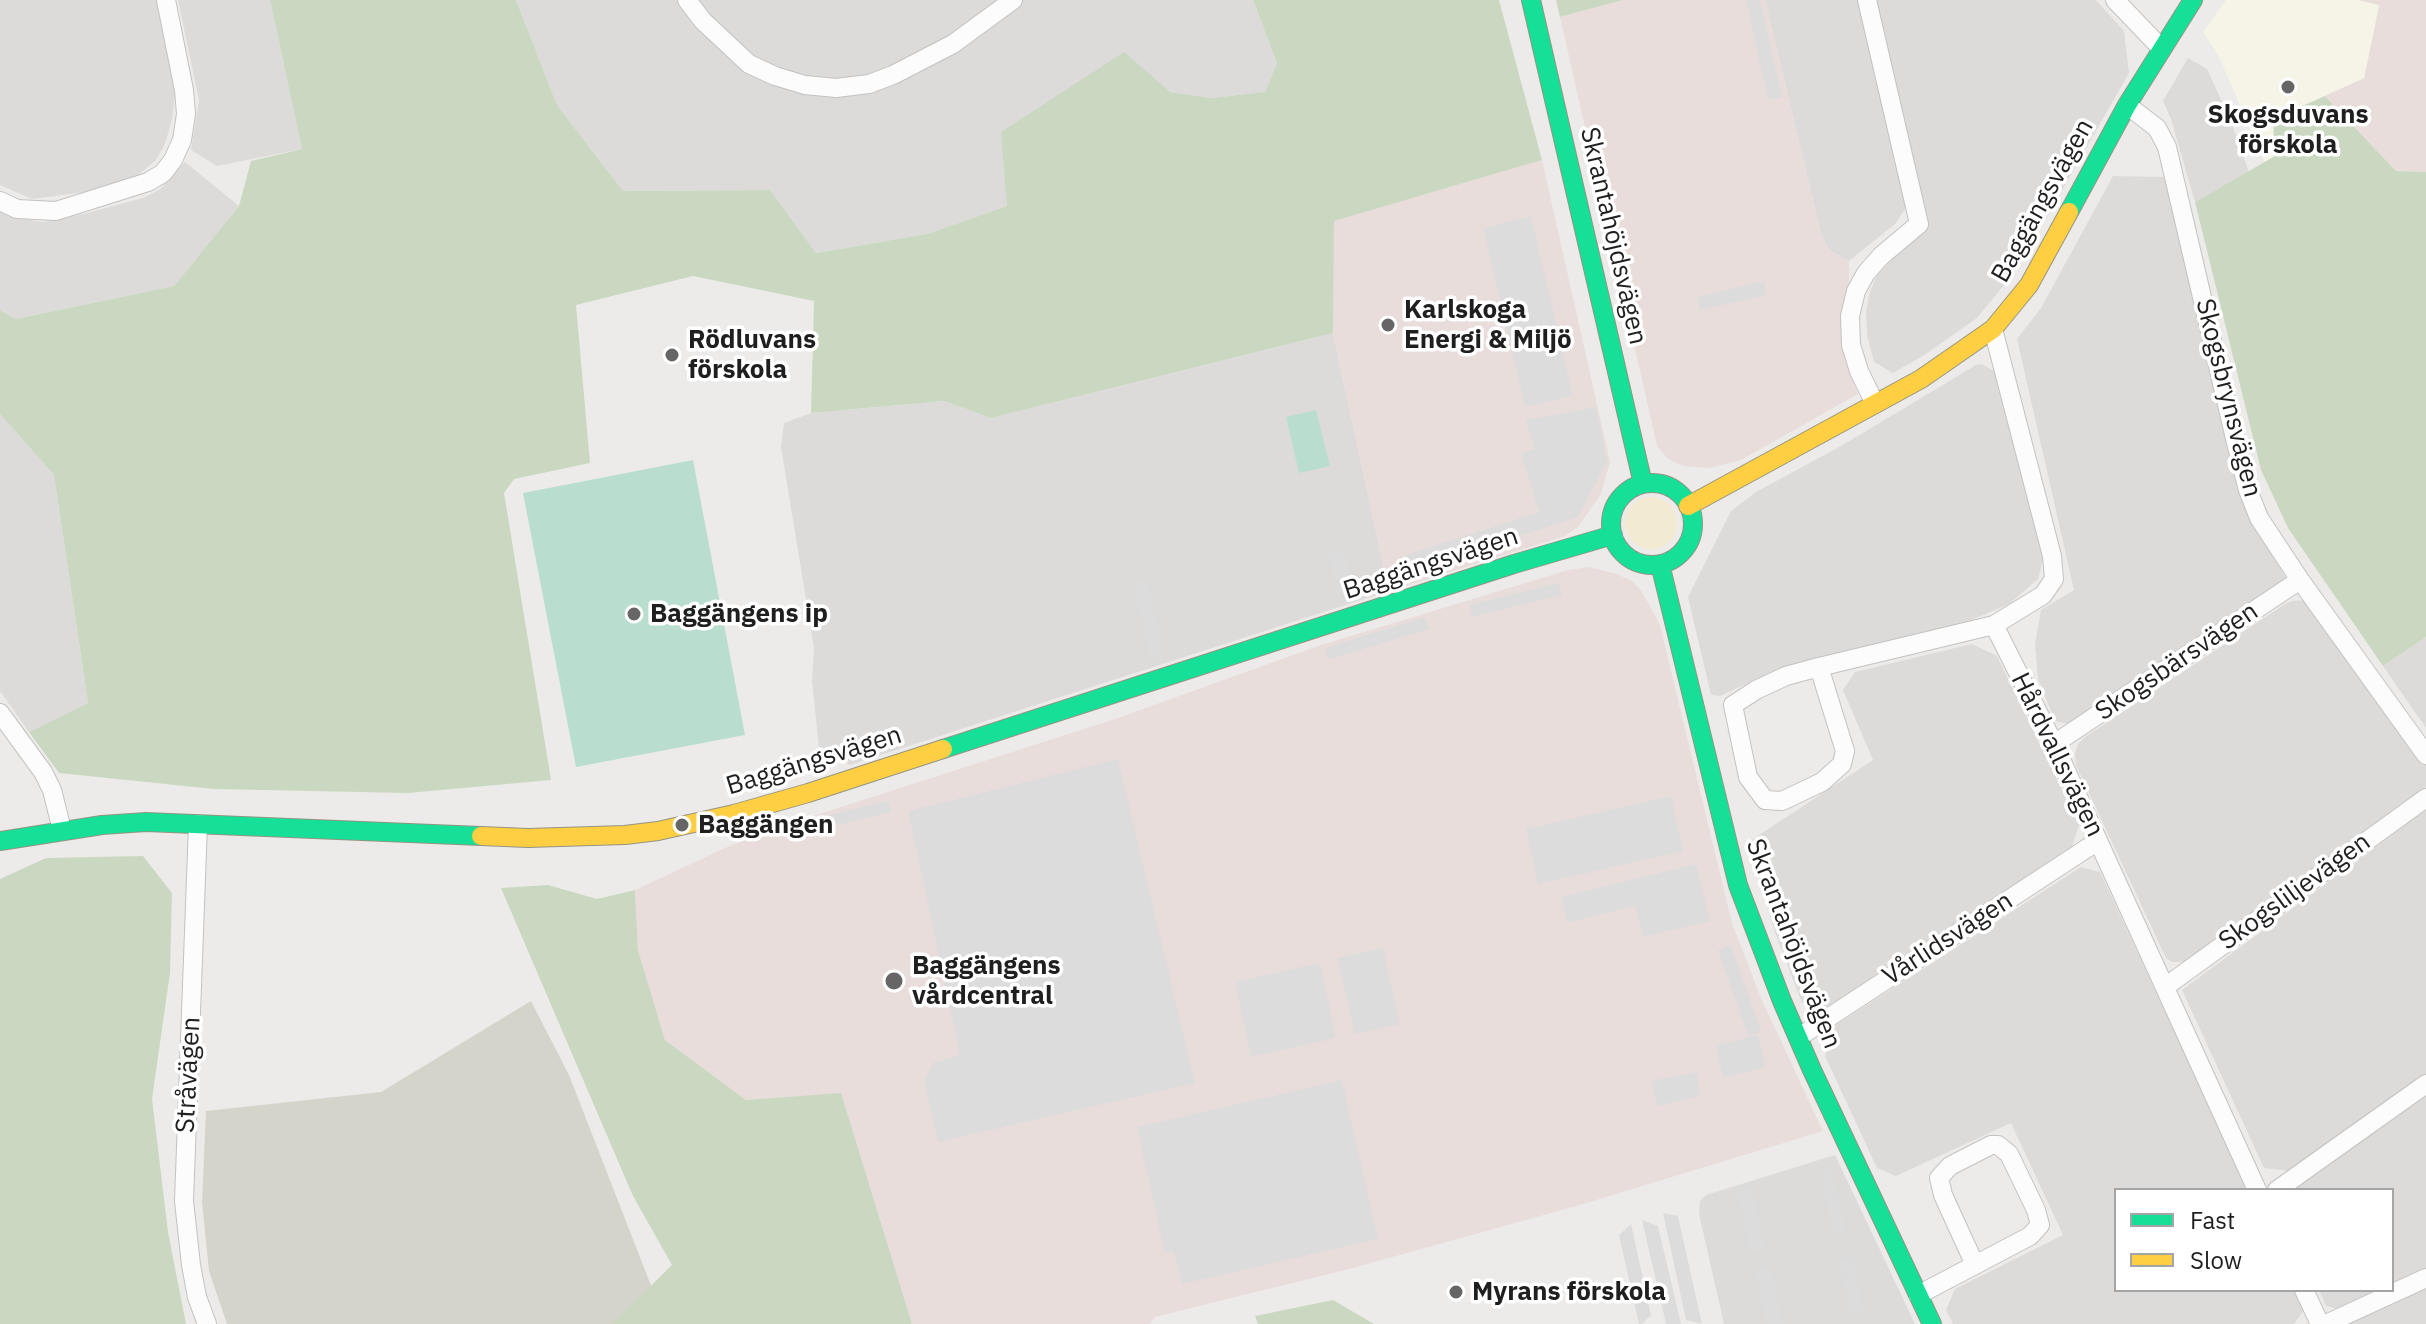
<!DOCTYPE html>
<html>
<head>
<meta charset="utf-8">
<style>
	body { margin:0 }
	#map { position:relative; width:2426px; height:1324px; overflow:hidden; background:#edebe9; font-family:"IBM Plex Sans",sans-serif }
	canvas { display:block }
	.legend { position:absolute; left:2114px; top:1188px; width:280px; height:104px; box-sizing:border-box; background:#fff; border:2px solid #a5a5a5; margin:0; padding:10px 14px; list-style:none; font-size:24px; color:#1f1f1f }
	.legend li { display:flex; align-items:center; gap:16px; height:40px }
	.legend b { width:40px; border:2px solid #a5a5a5 }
</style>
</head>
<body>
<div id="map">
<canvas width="2426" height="1324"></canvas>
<ul class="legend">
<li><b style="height:10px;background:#16e098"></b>Fast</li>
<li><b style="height:10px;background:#ffcf43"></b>Slow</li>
</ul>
</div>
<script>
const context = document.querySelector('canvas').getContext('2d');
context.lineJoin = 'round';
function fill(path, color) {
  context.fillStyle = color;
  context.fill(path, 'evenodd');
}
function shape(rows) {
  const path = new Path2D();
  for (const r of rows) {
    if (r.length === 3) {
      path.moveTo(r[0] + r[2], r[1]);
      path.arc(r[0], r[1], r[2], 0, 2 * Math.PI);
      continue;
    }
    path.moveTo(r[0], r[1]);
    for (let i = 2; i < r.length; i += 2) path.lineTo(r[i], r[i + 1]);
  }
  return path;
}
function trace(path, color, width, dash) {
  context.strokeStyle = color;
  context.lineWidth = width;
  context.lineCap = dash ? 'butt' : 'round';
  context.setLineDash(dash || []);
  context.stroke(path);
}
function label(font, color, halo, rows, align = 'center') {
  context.font = font + ' "IBM Plex Sans",sans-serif';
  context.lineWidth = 7;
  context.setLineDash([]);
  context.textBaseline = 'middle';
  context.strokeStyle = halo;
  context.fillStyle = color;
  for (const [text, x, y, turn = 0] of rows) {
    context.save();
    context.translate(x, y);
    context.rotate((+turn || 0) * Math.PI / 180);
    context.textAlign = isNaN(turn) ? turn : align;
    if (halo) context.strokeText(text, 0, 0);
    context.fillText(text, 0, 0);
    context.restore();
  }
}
fill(shape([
	[0,0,157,0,176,86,172,119,165,144,156,160,138,175,93,191,32,199,0,185],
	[178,0,270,0,302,149,217,166,191,150,199,100],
	[516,0,1253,0,1277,63,1265,92,1211,98,1170,92,1007,206,927,234,816,253,769,190,623,191,557,105],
	[1765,0,1859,0,1909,203,1895,224,1849,261,1829,250,1821,234],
	[1875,0,2096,0,2124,31,2129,73,2017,269,1977,318,1926,354,1893,373,1874,362,1867,335,1866,313,1869,295,1876,277,1928,220],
	[2188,58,2207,69,2230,119,2249,172,2195,202,2171,119,2163,101],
	[185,162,239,206,174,286,16,319,0,310,0,210,15,218,44,222,84,214,146,197,160,189],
	[2113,176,2164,177,2238,487,2287,581,2069,724,2055,721,2038,679,2035,644,2041,610,2074,590,2017,339,2041,308],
	[1333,333,1389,591,850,765,819,748,812,681,814,648,781,447,784,423,811,413,944,401,991,418],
	[1982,364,1999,374,2043,560,2038,579,2009,604,1964,623,1776,670,1720,696,1711,695,1688,597,1731,511,1756,492,1841,446,1976,365],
	[0,414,54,475,88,703,29,732,0,691],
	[2305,600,2313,606,2426,764,2426,787,2185,962,2172,962,2166,958,2076,765,2075,754,2078,744,2085,737,2285,604,2292,601],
	[2426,637,2426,728,2383,666],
	[1972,644,1997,656,2079,825,2072,847,1822,1010,1802,1003,1776,935,1747,843,1873,760,1843,690,1855,672],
	[2426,810,2426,1074,2289,1171,2264,1168,2182,990],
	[2081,867,2100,872,2248,1190,2116,1190,2116,1290,2294,1290,2304,1310,2294,1324,1953,1324,1946,1310,1955,1289,2063,1235,2011,1123,1896,1176,1877,1168,1825,1056,1833,1027],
	[2426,1095,2426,1269,2392,1286,2392,1190,2294,1190],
	[1835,1155,1915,1324,1724,1324,1699,1214,1700,1201,1706,1195],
	[2426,1287,2426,1324,2345,1324],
	[2319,1290,2383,1290,2342,1310,2326,1306]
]), '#dcdbda');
fill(shape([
	[1623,0,1765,0,1821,234,1829,250,1849,261,1849,282,1842,314,1845,360,1858,394,1741,460,1710,468,1683,466,1668,459,1657,446,1560,17],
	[2357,0,2426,0,2426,172,2396,171,2325,96,2364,78,2379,6],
	[1542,160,1610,462,1601,494,1578,527,1565,536,1389,591,1333,333,1333,221],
	[1589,567,1617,574,1632,581,1641,590,1660,625,1732,923,1761,998,1823,1131,1580,1205,1353,1268,1155,1317,1150,1324,912,1324,841,1094,746,1100,665,1040,638,950,635,890,727,847,788,824,1118,718,1318,646,1568,570]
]), '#e9dddc');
fill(shape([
	[2226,0,2357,0,2379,5,2364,78,2273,119,2275,156,2265,163,2219,57,2203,32]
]), '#f5f4e6');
fill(shape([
	[531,1001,569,1075,666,1324,227,1324,209,1271,202,1202,206,1111,381,1092]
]), '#d5d4cb');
fill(shape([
	[270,0,516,0,557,105,623,191,770,190,816,253,927,234,1007,206,1001,132,1124,52,1170,92,1211,98,1265,92,1277,63,1253,0,1499,0,1542,160,1334,221,1333,333,991,418,944,401,811,413,814,301,693,276,576,305,590,463,514,479,504,493,551,780,408,793,214,789,59,773,29,732,88,703,54,475,0,414,0,310,16,319,174,286,239,206,251,161,302,149],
	[1556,0,1623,0,1560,17],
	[2325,96,2396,171,2426,172,2426,637,2383,666,2288,528,2261,470,2195,202,2275,156,2273,119],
	[143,856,172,893,170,973,152,1099,168,1232,186,1324,0,1324,0,879,46,858],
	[548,885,597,899,635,890,638,950,665,1040,746,1100,841,1093,912,1324,612,1324,672,1265,633,1196,501,888],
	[1333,1300,1374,1324,1258,1324,1255,1316]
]), '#cad8c1');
fill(shape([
	[1651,523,26]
]), '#f2ead1');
fill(shape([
	[1316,410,1330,466,1299,473,1286,417],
	[693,460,745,735,576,767,523,493]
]), '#b9decf');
fill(shape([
	[1746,0,1760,0,1782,97,1768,100],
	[1531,216,1573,396,1525,407,1483,228],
	[1764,281,1767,295,1700,310,1697,297],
	[1596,407,1607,462,1578,517,1411,571,1406,555,1539,512,1521,454,1534,449,1526,420],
	[1343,550,1354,588,1338,592,1328,554],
	[1147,579,1164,654,1150,657,1133,583],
	[1559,583,1562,595,1472,617,1469,605],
	[1425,617,1429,629,1328,660,1325,648],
	[1118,759,1195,1083,938,1142,924,1081,933,1063,960,1055,908,811],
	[1671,796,1683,851,1538,884,1526,829],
	[888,801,891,812,793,836,790,824],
	[1696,864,1710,921,1643,937,1635,906,1567,923,1561,897],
	[1731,945,1761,1031,1748,1036,1718,950],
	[1383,948,1400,1024,1355,1034,1337,958],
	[1320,963,1336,1038,1251,1057,1235,982],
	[1758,1035,1766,1067,1723,1078,1715,1046],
	[1696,1072,1701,1096,1657,1106,1651,1081],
	[1342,1080,1378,1239,1182,1284,1174,1252,1165,1253,1137,1127],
	[1831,1168,1846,1232,1834,1234,1819,1171],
	[1752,1186,1765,1248,1750,1252,1736,1189],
	[1663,1213,1678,1216,1702,1324,1686,1320],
	[1642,1220,1658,1226,1681,1324,1666,1324],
	[1631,1224,1651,1315,1642,1324,1639,1324,1619,1235],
	[1852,1257,1864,1312,1851,1315,1839,1260],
	[1770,1265,1783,1324,1767,1324,1754,1269]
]), '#dddcdc');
const street = shape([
	[687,0,703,21,749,64,775,76,805,85,836,88,869,84,893,75,953,44,1013,0],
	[1867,0,1919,224,1881,256,1866,273,1856,291,1850,316,1851,345,1859,371,1875,404],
	[2115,0,2161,48],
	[2127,105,2157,128,2167,147,2236,443,2248,490,2259,518,2300,580,2426,755],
	[0,201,17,209,56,211,148,182,163,173,173,160,182,140,186,114,184,90,166,0],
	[1993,329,2052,556,2054,579,2043,595,1994,625,2054,744,2257,1190],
	[1819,667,1845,751,1842,764,1822,782,1782,801,1765,800,1748,777,1733,705,1756,690,1786,676,1819,667,1994,625],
	[0,713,43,772,52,790,62,830],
	[2054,744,2300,580],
	[198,824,184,1201,191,1265,197,1297,207,1324],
	[2165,987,2426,798],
	[1799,1037,2098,841],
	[2277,1190,2426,1084],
	[2304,1290,2320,1324],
	[1918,1295,1975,1265,2030,1236,2040,1225,2036,1210,2009,1154,1998,1145,1991,1145,1950,1166,1939,1178,1943,1195,1975,1265],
	[2326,1324,2426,1278]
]);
const fast = shape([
	[1531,0,1643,484],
	[2069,212,2127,105,2193,0],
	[1652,524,41],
	[1660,564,1738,885,1782,1001,1812,1070,1932,1324],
	[943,749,1514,564,1613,535],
	[0,841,102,825,146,822,481,836]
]);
const slow = shape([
	[1688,506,1921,379,1993,329,2029,285,2069,212],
	[481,836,528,838,625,835,658,831,734,814,808,793,943,749]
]);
trace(street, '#c3c2c1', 20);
trace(fast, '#939483', 20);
trace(slow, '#939483', 20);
trace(street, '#fcfcfc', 18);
trace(fast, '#16e098', 18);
trace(slow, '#ffcf43', 18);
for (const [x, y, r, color] of [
	[2288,87,8,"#676666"],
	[1388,325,8,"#676666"],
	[672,355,8,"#676666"],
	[634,614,8,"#676666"],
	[682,825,8,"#676666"],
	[894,981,10,"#676666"],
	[1456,1292,8,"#676666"]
]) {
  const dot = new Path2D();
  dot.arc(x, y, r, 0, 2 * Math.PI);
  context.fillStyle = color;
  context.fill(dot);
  trace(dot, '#fff', 3);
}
label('bold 26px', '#1f1f1f', '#fff', [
	["Skogsduvans",2288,115,"center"],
	["förskola",2288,145,"center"],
	["Karlskoga",1404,310],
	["Energi & Miljö",1404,340],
	["Rödluvans",688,340],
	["förskola",688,370],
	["Baggängens ip",650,614],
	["Baggängen",698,825],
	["Baggängens",912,966],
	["vårdcentral",912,996],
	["Myrans förskola",1472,1292]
], 'left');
label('26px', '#1f1f1f', '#fff', [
	["Baggängsvägen",2043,201,-61],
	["Skrantahöjdsvägen",1613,236,77],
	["Skogsbrynsvägen",2228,398,76],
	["Baggängsvägen",1431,564,-18],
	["Skogsbärsvägen",2177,662,-34],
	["Hårdvallsvägen",2057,755,64],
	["Baggängsvägen",814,761,-17],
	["Skogsliljevägen",2295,892,-36],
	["Vårlidsvägen",1948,939,-33],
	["Skrantahöjdsvägen",1793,944,69],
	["Stråvägen",189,1075,-87]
]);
</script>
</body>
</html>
